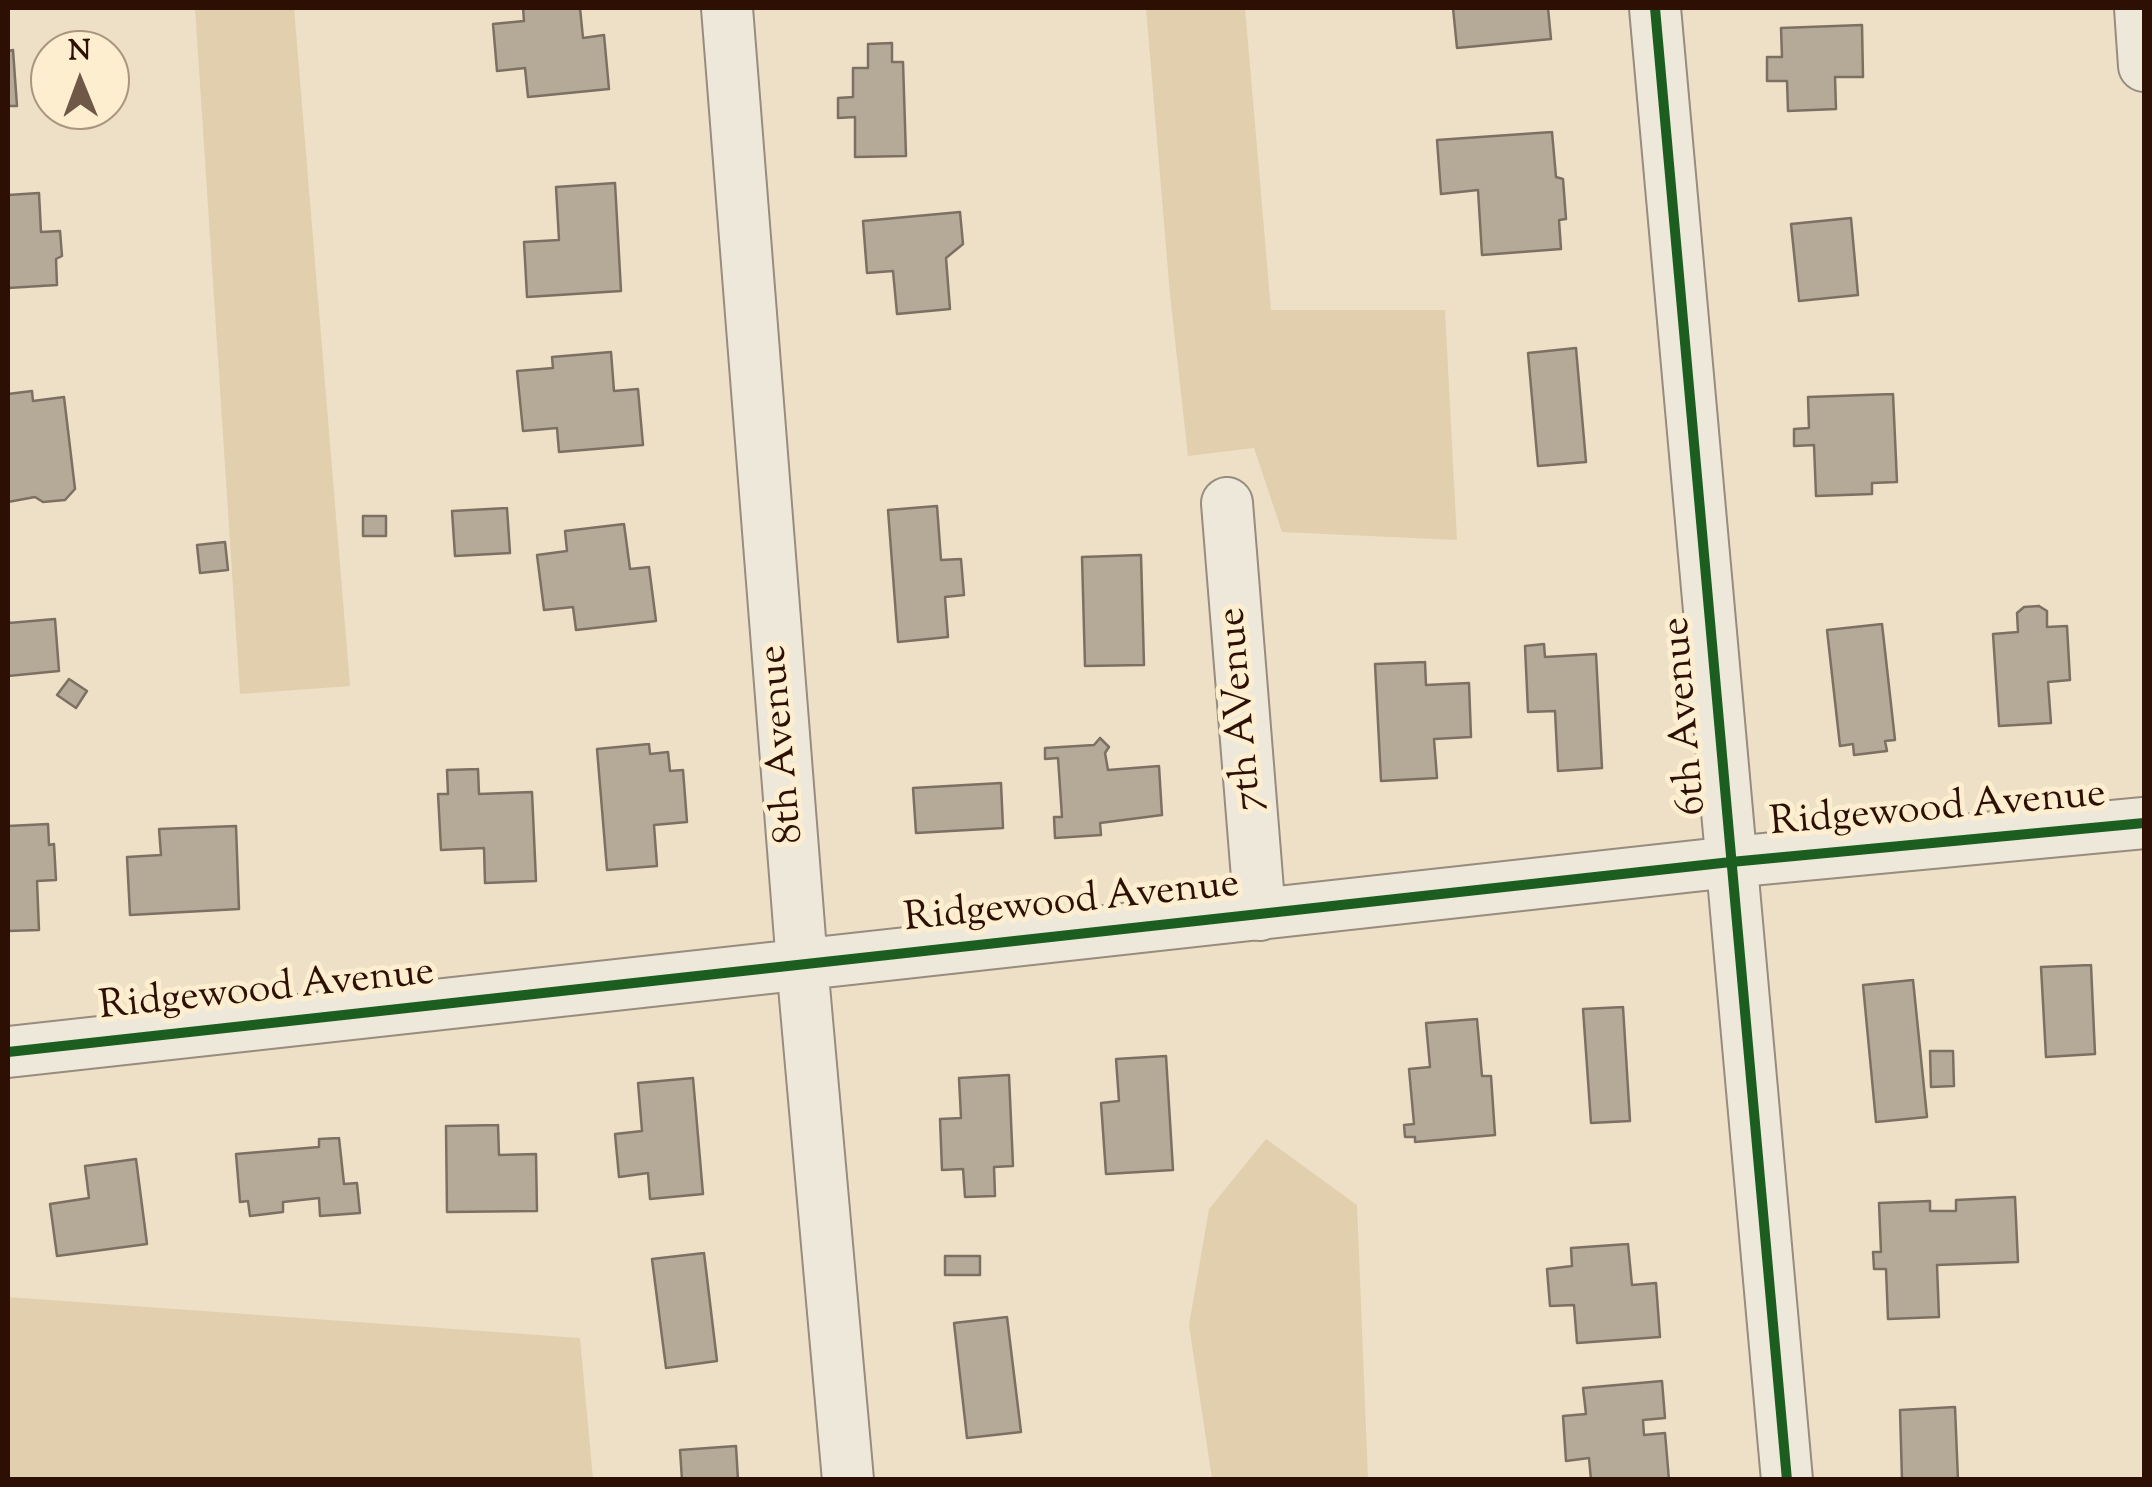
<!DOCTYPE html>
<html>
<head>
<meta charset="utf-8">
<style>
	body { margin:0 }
	#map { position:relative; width:2152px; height:1487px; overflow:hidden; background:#ede0c6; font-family:"Sorts Mill Goudy",serif }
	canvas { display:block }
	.frame { position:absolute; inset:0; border:10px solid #2d0f04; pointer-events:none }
	.north { position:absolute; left:30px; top:30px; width:100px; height:100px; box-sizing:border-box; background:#fdeed0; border:2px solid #aa957e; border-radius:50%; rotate:359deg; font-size:28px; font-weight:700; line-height:40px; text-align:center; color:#2d0f04 }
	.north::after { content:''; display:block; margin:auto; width:35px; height:45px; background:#705848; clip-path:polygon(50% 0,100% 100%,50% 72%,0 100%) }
</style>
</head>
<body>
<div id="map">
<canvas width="2152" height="1487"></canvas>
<div class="frame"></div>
<div class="north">N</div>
</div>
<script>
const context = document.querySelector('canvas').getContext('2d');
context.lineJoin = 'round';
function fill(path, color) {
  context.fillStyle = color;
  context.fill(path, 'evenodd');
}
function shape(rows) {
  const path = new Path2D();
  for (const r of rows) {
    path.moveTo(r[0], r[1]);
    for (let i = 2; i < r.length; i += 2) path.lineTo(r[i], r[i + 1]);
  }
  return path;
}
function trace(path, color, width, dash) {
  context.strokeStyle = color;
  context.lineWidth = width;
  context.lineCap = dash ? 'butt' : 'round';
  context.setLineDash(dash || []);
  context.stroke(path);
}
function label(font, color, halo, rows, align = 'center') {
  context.font = font + ' "Sorts Mill Goudy",serif';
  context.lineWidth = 10;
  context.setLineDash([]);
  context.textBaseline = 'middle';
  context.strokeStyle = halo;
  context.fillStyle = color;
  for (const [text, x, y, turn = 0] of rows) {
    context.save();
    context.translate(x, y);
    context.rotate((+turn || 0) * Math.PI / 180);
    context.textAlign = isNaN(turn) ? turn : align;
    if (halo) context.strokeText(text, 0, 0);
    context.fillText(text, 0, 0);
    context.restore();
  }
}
fill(shape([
	[195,8,294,8,350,686,240,694],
	[1146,8,1245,8,1271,310,1445,310,1457,540,1282,532,1254,448,1188,456,1170,295],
	[1266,1139,1357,1205,1368,1479,1212,1479,1189,1325,1209,1209],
	[8,1297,580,1338,593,1479,8,1479]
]), '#e2cfad');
const building = shape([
	[523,8,580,8,583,38,604,35,609,89,528,97,525,68,497,71,493,24,524,21,523,8],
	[1453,8,1548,8,1551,39,1457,48,1453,8],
	[1862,25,1863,77,1835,77,1836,109,1788,111,1787,81,1767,81,1767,57,1782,57,1781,28,1862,25],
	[892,43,892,62,903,62,906,156,855,157,855,117,838,118,838,98,853,97,853,68,868,68,868,44,892,43],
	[13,50,17,106,8,106,8,51,13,50],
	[1552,132,1556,177,1563,179,1566,219,1559,220,1561,249,1482,255,1478,190,1441,194,1437,140,1552,132],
	[615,183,621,291,527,297,524,242,559,240,556,187,615,183],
	[39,193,41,232,60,231,62,256,56,259,57,285,8,288,8,195,39,193],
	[960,212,963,244,946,258,950,309,897,314,893,271,867,273,863,221,960,212],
	[1851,218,1858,295,1799,301,1791,224,1851,218],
	[1576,348,1586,462,1538,466,1528,353,1576,348],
	[611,352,614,391,638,389,643,445,559,452,557,428,523,431,517,371,553,368,552,357,611,352],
	[32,391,33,401,64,397,75,489,65,500,43,502,35,497,8,502,8,394,32,391],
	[1893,394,1897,482,1872,483,1872,494,1816,496,1814,445,1794,446,1794,429,1809,428,1808,397,1893,394],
	[937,506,941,560,961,559,964,595,945,597,948,637,898,642,888,510,937,506],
	[507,508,510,553,455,556,452,511,507,508],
	[363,516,386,516,386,536,363,536,363,516],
	[624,524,630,569,649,567,656,621,576,630,573,607,544,610,537,555,567,551,565,531,624,524],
	[225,542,228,570,200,573,197,545,225,542],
	[1141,555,1144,665,1085,666,1082,557,1141,555],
	[8,602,9,623,55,619,59,671,8,676,8,602],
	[2039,606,2047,611,2047,627,2067,626,2070,680,2048,682,2051,723,1999,726,1993,634,2018,632,2017,613,2024,607,2039,606],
	[1882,624,1895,740,1885,741,1887,751,1854,755,1853,744,1840,746,1827,630,1882,624],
	[1544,644,1545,657,1596,654,1602,768,1558,771,1555,711,1528,712,1525,646,1544,644],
	[1425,662,1426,685,1469,683,1471,737,1434,739,1437,778,1381,781,1375,664,1425,662],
	[69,679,87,691,76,708,57,695,69,679],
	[1100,738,1109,747,1105,753,1108,770,1159,766,1162,815,1100,823,1101,835,1055,838,1054,817,1062,817,1058,758,1045,759,1045,748,1094,745,1100,738],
	[649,744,650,754,668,752,670,771,683,770,687,822,654,825,657,866,607,870,597,749,649,744],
	[478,769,479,794,532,792,536,881,485,883,484,848,441,850,438,794,448,794,447,770,478,769],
	[1001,783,1003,828,916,833,913,788,1001,783],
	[48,824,49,845,54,844,56,880,37,881,39,930,8,931,8,826,48,824],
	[236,826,239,909,130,915,127,857,161,855,159,829,236,826],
	[2091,965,2095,1054,2046,1057,2041,967,2091,965],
	[1913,980,1927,1117,1876,1122,1863,985,1913,980],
	[1623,1007,1630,1121,1591,1123,1583,1009,1623,1007],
	[1477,1019,1482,1076,1491,1076,1495,1135,1415,1142,1415,1137,1405,1137,1404,1125,1414,1124,1409,1069,1430,1067,1426,1023,1477,1019],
	[1930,1051,1953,1051,1954,1086,1931,1087,1930,1051],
	[1166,1056,1173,1170,1106,1174,1101,1103,1119,1101,1116,1059,1166,1056],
	[1009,1075,1013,1166,994,1167,995,1196,965,1197,963,1169,942,1170,940,1119,961,1118,959,1078,1009,1075],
	[693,1078,703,1194,650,1199,648,1173,619,1177,615,1134,642,1131,638,1083,693,1078],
	[498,1125,499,1155,536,1154,537,1211,447,1212,446,1126,498,1125],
	[339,1138,344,1184,357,1183,360,1213,320,1216,319,1198,283,1202,283,1212,250,1216,248,1201,240,1202,236,1154,319,1147,319,1139,339,1138],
	[136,1159,147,1244,57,1256,50,1204,89,1198,85,1166,136,1159],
	[2015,1197,2018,1262,1937,1265,1939,1317,1888,1319,1886,1269,1874,1269,1873,1252,1881,1252,1879,1203,1930,1201,1930,1211,1956,1211,1956,1200,2015,1197],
	[1628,1244,1632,1285,1656,1283,1660,1337,1577,1343,1574,1305,1550,1306,1547,1269,1572,1266,1571,1248,1628,1244],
	[704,1253,717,1361,666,1368,652,1259,704,1253],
	[945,1256,980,1256,980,1275,945,1275,945,1256],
	[1007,1317,1021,1432,967,1438,954,1323,1007,1317],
	[1662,1381,1665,1418,1643,1420,1644,1435,1665,1433,1669,1480,1591,1480,1589,1458,1566,1461,1563,1416,1586,1414,1583,1388,1662,1381],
	[1955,1407,1958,1480,1902,1480,1900,1410,1955,1407],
	[736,1446,738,1480,682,1480,680,1450,736,1446]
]);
fill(building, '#b5aa98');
trace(building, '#7c7062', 2.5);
const minor = shape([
	[727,8,802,964,848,1480],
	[1655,8,1787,1480],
	[2140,8,2144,66],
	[1227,503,1260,915],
	[8,1052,1731,862,2144,823]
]);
trace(minor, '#978c7d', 54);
trace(minor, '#eee8db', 50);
trace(shape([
	[1655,8,1787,1480],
	[8,1052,1731,862,2144,823]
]), '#1b5e20', 10);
label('40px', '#2d0f04', '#fdeed0', [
	["7th AVenue",1244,709,-95],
	["6th Avenue",1688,716,-95],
	["8th Avenue",785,744,-95],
	["Ridgewood Avenue",1938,812,-5],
	["Ridgewood Avenue",1072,905,-6],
	["Ridgewood Avenue",267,993,-6]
]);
</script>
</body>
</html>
